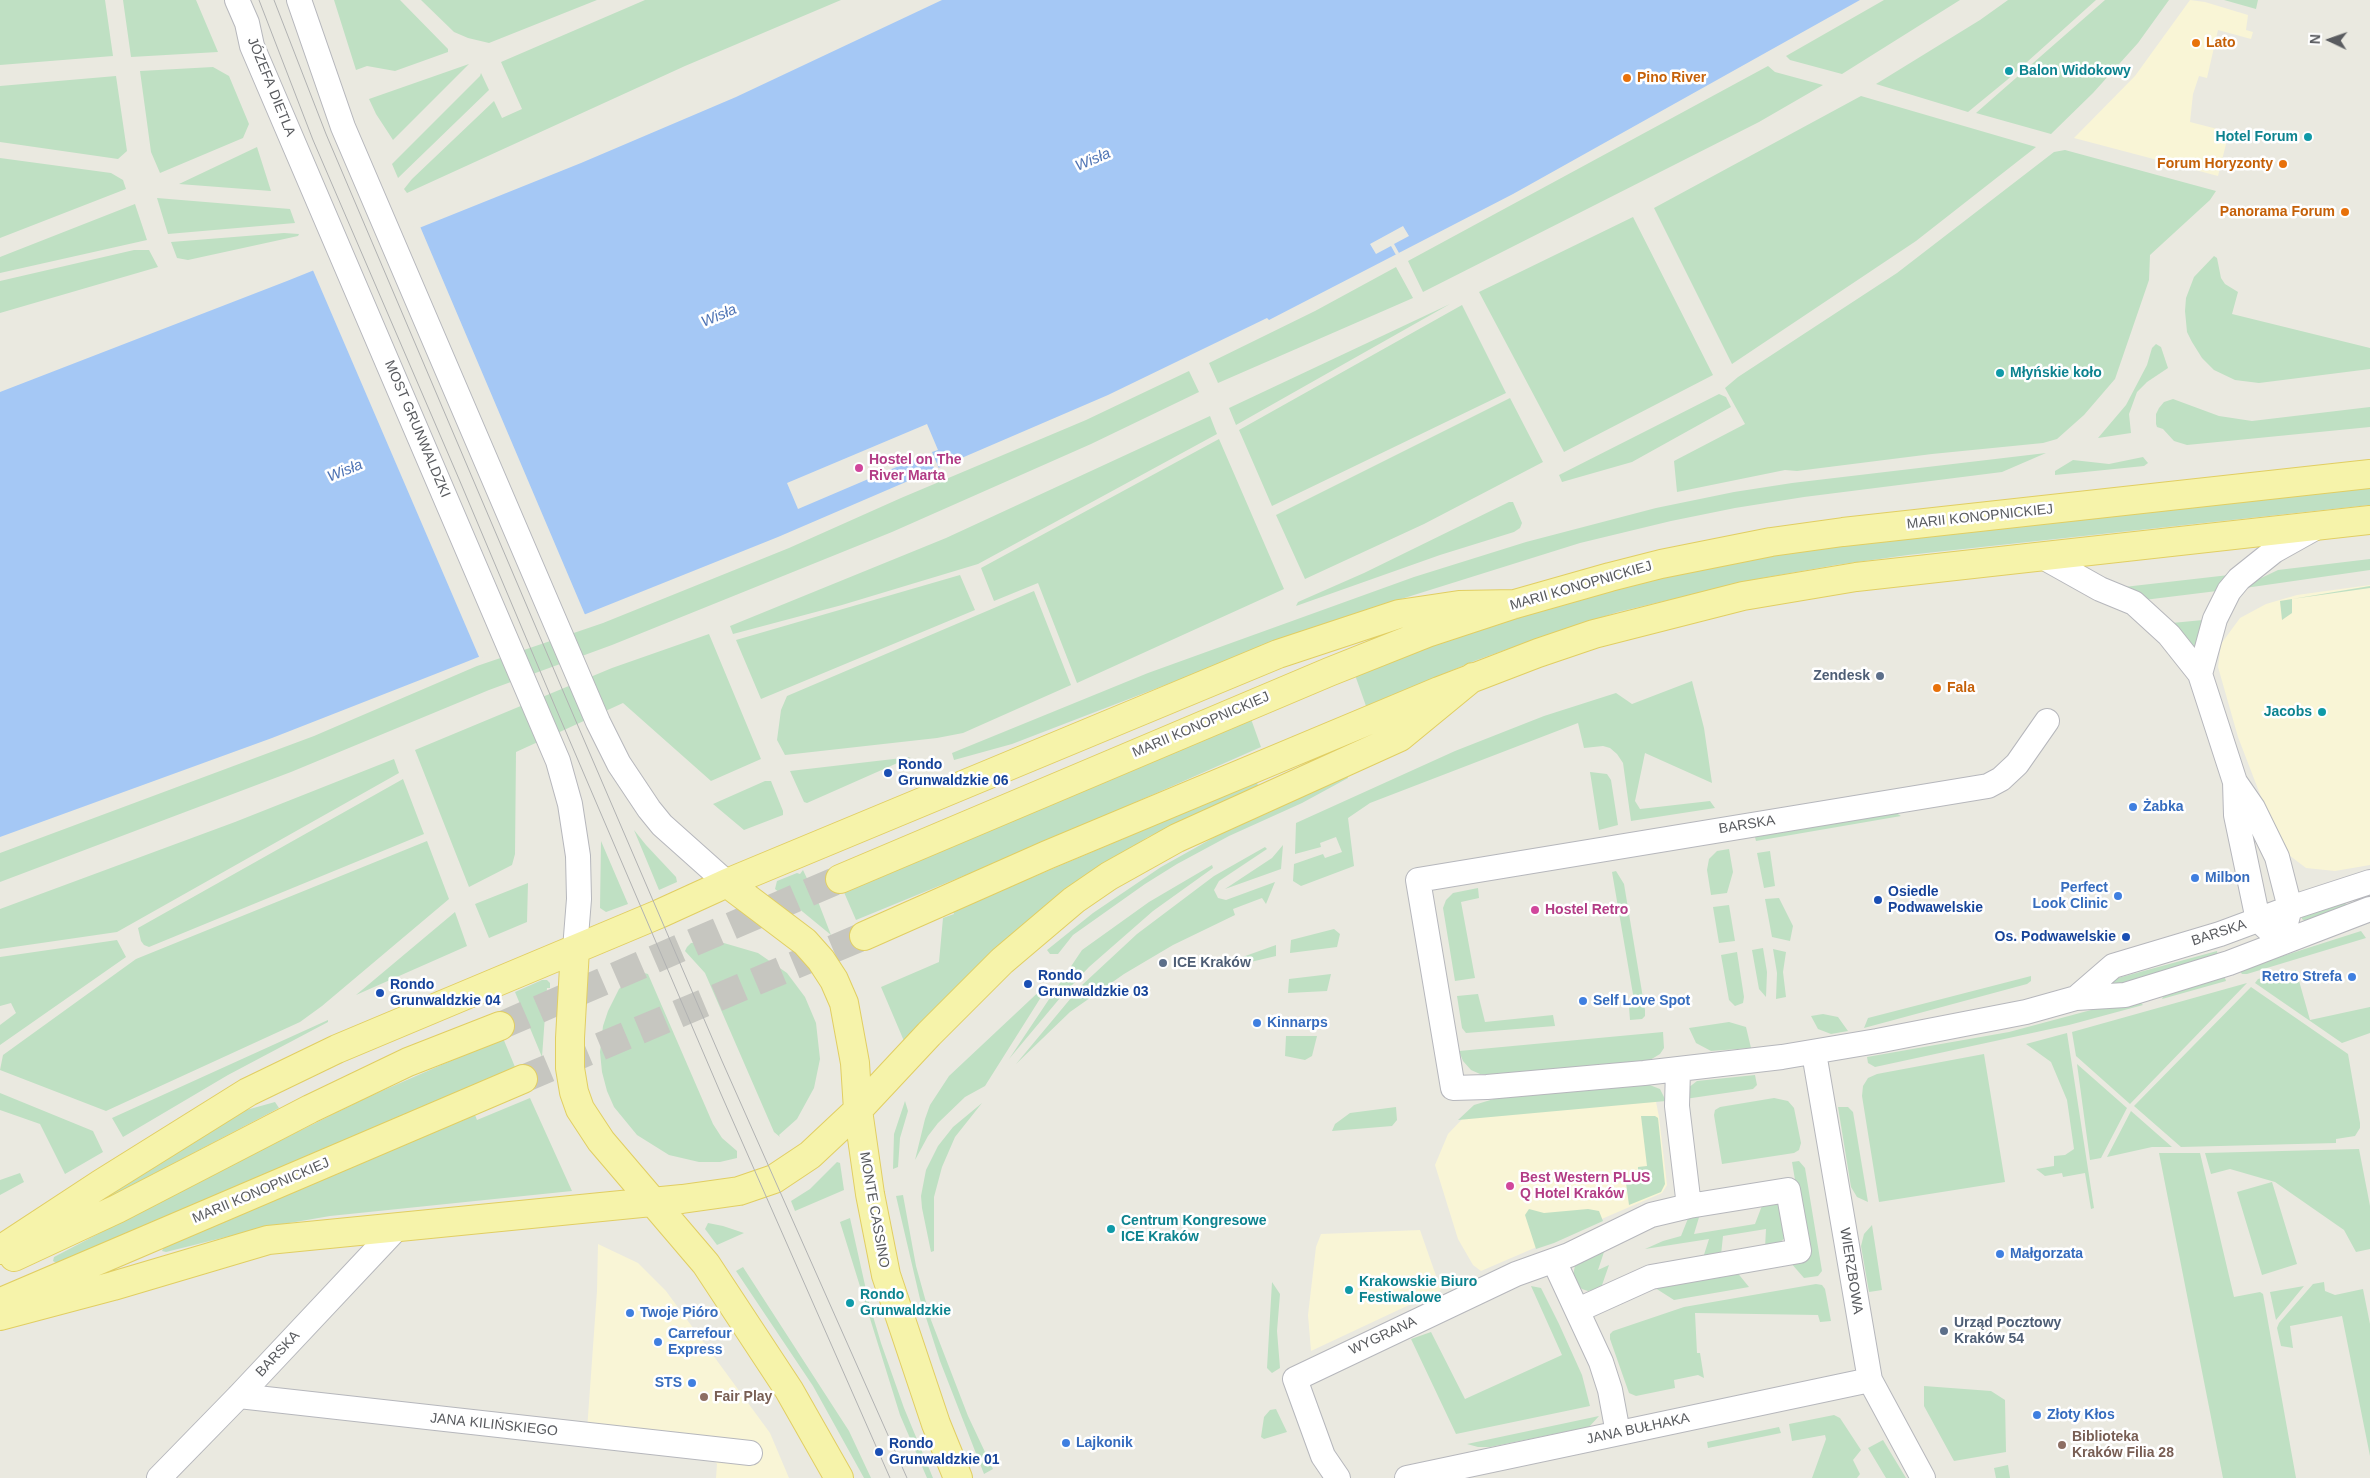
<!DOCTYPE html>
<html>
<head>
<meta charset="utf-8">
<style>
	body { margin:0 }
	#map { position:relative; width:2370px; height:1478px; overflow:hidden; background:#eae9e0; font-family:Helvetica,sans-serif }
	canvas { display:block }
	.north { position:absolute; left:2305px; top:15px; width:50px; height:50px; -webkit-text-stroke:4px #fff; paint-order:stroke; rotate:273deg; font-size:14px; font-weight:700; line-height:20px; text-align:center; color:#595b5f }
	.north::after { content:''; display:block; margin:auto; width:18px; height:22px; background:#595b5f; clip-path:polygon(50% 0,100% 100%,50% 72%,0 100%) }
</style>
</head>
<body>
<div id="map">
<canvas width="2370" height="1478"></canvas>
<div class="north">N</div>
</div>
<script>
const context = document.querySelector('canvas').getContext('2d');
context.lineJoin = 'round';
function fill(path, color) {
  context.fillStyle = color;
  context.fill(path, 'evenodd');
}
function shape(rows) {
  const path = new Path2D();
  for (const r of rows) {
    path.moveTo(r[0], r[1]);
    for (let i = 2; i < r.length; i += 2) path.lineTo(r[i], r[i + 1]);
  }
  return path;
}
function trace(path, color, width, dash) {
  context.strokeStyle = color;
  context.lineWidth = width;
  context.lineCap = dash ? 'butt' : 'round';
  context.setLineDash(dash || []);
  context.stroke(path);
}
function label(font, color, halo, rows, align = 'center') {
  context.font = font + ' Helvetica,sans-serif';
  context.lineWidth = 5;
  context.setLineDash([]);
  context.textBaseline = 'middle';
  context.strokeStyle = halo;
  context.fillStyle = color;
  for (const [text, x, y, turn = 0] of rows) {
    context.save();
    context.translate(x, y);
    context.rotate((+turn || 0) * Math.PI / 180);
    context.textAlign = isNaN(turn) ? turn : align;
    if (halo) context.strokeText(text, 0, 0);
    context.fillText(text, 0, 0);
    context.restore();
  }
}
fill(shape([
	[2190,0,2205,2,2248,15,2246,30,2253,32,2251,39,2218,30,2207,78,2199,76,2193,94,2190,122,2229,132,2218,176,2074,138,2135,76],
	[2370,585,2370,865,2335,871,2306,868,2281,849,2238,737,2218,667,2221,644,2240,618,2266,604,2297,595],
	[1653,1086,1659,1117,1667,1185,1662,1193,1481,1271,1473,1265,1458,1239,1435,1165,1448,1134,1468,1113],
	[1420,1230,1441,1290,1311,1351,1308,1315,1316,1247,1321,1234],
	[598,1244,638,1263,666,1291,770,1433,789,1478,716,1478,717,1464,697,1442,587,1430,597,1291]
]), '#f9f5d6');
fill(shape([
	[0,0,105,0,113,56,0,65],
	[123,0,196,0,218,52,131,57],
	[334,0,400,0,448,49,448,52,395,71,367,66,356,70],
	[421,0,597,0,489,43,468,38,454,32],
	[645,0,841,0,685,66,407,193,404,189,412,179,494,101,502,118,522,109,501,62],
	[1884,0,1960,0,1842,74,1790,60,1786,56],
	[2008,0,2096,0,2007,80,1968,112,1876,84,1980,20],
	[2105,0,2169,0,2138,43,2093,93,2051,134,1976,113],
	[2224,0,2258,0,2256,9],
	[469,64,393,140,376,114,369,99],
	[1768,66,1775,72,1823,85,1759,122,1423,292,1408,261],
	[213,67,229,76,249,124,243,138,160,173,151,152,140,71],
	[481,73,489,90,398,178,392,164,480,76],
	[116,76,127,151,118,159,0,142,0,86],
	[1861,96,2036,147,1916,241,1732,364,1654,208],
	[257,147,271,191,179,184],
	[2065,150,2216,191,2210,200,2150,255,2149,280,2115,379,2084,415,2057,439,2043,443,1932,454,1797,471,1785,470,1677,492,1674,461,1745,424,1725,388,1738,377,1897,273,2054,152],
	[0,158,111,173,123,180,126,189,0,238],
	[157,198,290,209,295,223,168,234],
	[135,204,147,240,0,273,0,257],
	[1633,217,1713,375,1564,452,1479,292],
	[284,233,299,234,298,236,188,260,177,258,171,242],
	[134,250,149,250,158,267,0,313,0,281],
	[2214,256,2217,258,2221,278,2225,284,2238,292,2232,314,2370,348,2370,369,2259,383,2235,380,2214,370,2202,358,2192,342,2187,332,2185,311,2186,298,2194,277],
	[1396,267,1413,298,1218,383,1209,363,1315,311],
	[1450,304,1236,425,1229,408],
	[1462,305,1506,393,1272,506,1239,430],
	[2156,344,2161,347,2168,368,2147,382,2137,392,2129,414,2131,433,2098,438,2126,405,2147,365,2152,348],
	[1189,371,1199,392,1091,444,892,532,612,645,489,690,291,772,0,882,0,853,314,736,477,666,603,623,789,548,901,498,1086,420],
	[1719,394,1726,397,1731,407,1632,462,1562,482,1559,475],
	[1510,398,1543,462,1424,524,1305,579,1276,515],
	[2173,399,2219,416,2252,421,2370,407,2370,427,2187,445,2174,441,2163,429,2157,427,2156,424,2156,414,2159,408,2164,402],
	[1210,416,1217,434,978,564,842,605,733,634,730,626,946,538],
	[1219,439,1284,589,1077,683,1038,583,994,601,981,568],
	[2046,453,2002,472,1804,497,1735,508,1671,521,1580,543,1398,600,1290,637,1012,744,954,760,952,753,1148,673,1414,577,1526,542,1656,508,1734,492,1792,483],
	[2143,457,2148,463,2144,466,2055,475,2055,471,2073,460,2109,464],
	[2370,487,2370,505,1908,555,1836,565,1757,579,1618,612,1547,635,1477,660,1366,706,1355,675,1468,632,1608,590,1730,562,1822,547],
	[1509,502,1513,502,1522,523,1520,528,1514,532,1440,555,1296,606,1298,602,1364,573],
	[2370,559,2370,570,2245,588,2257,580,2278,570],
	[960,575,975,610,761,699,736,640],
	[2229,575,2217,591,2144,600,2124,587],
	[2370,586,2370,588,2292,599,2292,613,2282,620,2280,601],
	[1034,591,1071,685,963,733,937,738,785,755,777,740,781,710,787,696],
	[2203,620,2196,651,2172,623],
	[709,634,761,759,711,781,623,703,516,752,515,854,512,865,469,887,415,750,612,668],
	[1692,681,1704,728,1712,783,1645,753,1635,801,1640,809,1710,801,1715,808,1631,821,1623,763,1617,754,1610,748,1603,746,1584,748,1578,723,1370,803,1348,818,1354,866,1301,886,1293,881,1294,864,1323,854,1325,858,1342,852,1336,837,1320,843,1321,847,1295,854,1296,823,1455,751,1544,716,1616,693,1632,704],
	[1251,719,1261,747,1034,847,856,920,843,890],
	[911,757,807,803,804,802,790,771],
	[394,759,399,773,117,932,0,949,0,909,235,822],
	[1590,772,1607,774,1611,780,1618,825,1599,830],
	[1347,775,1348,778,1302,803,1229,836,1177,864,1145,884,1073,935,1058,954,1050,954,1047,950,1093,913,1161,867,1229,829],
	[403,779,424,834,149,947,144,945,141,941,138,928],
	[765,781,771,781,783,811,783,815,744,830,713,804],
	[1257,782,1258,786,1148,837,1063,892,1024,924,986,959,904,1041,881,987,939,962,943,918,954,914,953,911],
	[1896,813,1901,816,1756,841,1755,837],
	[634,830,646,845,676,877,677,882,659,890],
	[427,841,449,899,322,1006,300,1022,106,1111,0,1070,3,1055,136,959],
	[601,841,628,904,606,912,600,908],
	[1283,845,1281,869,1225,889,1272,858],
	[1265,847,1267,849,1219,881,1214,890,1218,898,1226,900,1275,882,1266,904,1262,898,1233,909,1235,915,1173,945,1124,974,1070,1012,1016,1064,1081,986,1137,934,1214,876],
	[1729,849,1733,872,1727,893,1711,895,1707,870,1709,859,1717,851],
	[1770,851,1775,886,1764,888,1757,853],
	[1212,865,1213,868,1153,911,1089,967,1060,998,1009,1059,1082,950,1149,902],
	[803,870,819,904,831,935,775,889,777,881,797,873,800,874],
	[1616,871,1624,884,1645,1010,1645,1016,1642,1019,1630,1020,1629,1007,1635,1006,1612,872],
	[528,883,527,922,489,938,475,904],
	[1478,888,1479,898,1461,902,1475,978,1455,981,1443,908,1446,900,1453,893],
	[1779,898,1793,926,1790,941,1772,937,1765,899],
	[2345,902,2348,910,2305,921,2302,919,2302,917],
	[1729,905,1735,941,1719,943,1713,907],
	[455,912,467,946,356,995],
	[1334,929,1340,934,1337,947,1290,953,1291,940],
	[2361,931,2366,938,2247,974,2242,974,2239,970],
	[117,940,126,957,0,1045,0,1025,16,1013,11,1003,0,1006,0,957],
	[717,941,758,953,787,973,805,997,816,1023,820,1059,814,1088,797,1119,779,1135,780,1137,774,1132,705,973,685,951,687,947,691,943],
	[1276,945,1276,956,1225,968,1223,964],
	[1763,948,1767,972,1766,997,1759,989,1752,950],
	[1773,949,1786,952,1783,972,1786,997,1776,999,1777,973],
	[2217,951,2218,957,2097,990,2096,984],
	[1737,952,1744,997,1743,1003,1735,1006,1729,1000,1721,955],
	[2296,970,2310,1020,2370,1007,2370,1033,2342,1043,2255,983,2258,979],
	[637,971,648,974,713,1124,722,1138,737,1151,737,1158,720,1162,699,1162,669,1155,637,1135,614,1107,607,1091,602,1072,600,1052,603,1026,608,1011,619,989],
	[1331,974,1327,991,1288,993,1289,979],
	[2224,975,2226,981,2162,999,2166,990],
	[2031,976,2031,981,2027,984,1864,1028,1868,1018],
	[542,980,547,980,550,983,550,988,547,988,542,1057,515,992],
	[2247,983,2130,1104,2076,1056,2072,1032],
	[1046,985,1043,994,985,1086,965,1097,938,1123,928,1136,915,1160,925,1119,930,1105,949,1076],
	[2251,987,2348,1054,2360,1123,2360,1128,2355,1136,2336,1139,2336,1143,2181,1147,2134,1106],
	[1478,994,1485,1022,1553,1015,1555,1026,1466,1033,1462,1028,1457,996],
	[2136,998,2143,1005,2069,1025,1875,1067,1868,1063,1867,1057,2009,1032],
	[1823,1014,1838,1017,1848,1031,1831,1034,1818,1029,1811,1016],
	[328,1020,328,1022,228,1075,123,1137,112,1118],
	[1729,1022,1746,1027,1751,1048,1711,1051,1696,1043,1689,1028],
	[1663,1032,1664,1048,1660,1054,1650,1060,1490,1075,1480,1074,1471,1070,1463,1061,1459,1051],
	[2067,1033,2094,1208,2091,1209,2085,1173,2063,1177,2062,1173,2045,1176,2036,1169,2054,1166,2054,1156,2065,1155,2074,1149,2067,1100,2051,1062,2026,1044],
	[1286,1036,1317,1036,1312,1056,1305,1060,1285,1056],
	[503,1038,515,1067,56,1263,53,1261,54,1257,211,1175,368,1097],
	[1984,1054,2005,1182,1879,1202,1862,1096,1863,1086,1868,1078,1877,1074],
	[2077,1064,2127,1108,2101,1158,2090,1160],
	[1755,1075,1757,1085,1753,1089,1685,1099,1688,1088,1697,1081],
	[1647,1084,1660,1089,1666,1101,1458,1120,1474,1105,1497,1098],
	[0,1093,93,1131,103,1152,65,1174,40,1124,0,1110],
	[530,1098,572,1191,330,1216,266,1227,166,1252,162,1251,164,1247,475,1115,477,1120],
	[1774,1098,1788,1101,1794,1108,1801,1143,1799,1150,1794,1153,1722,1164,1714,1115,1715,1110,1720,1107],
	[905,1101,908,1111,900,1138,898,1167,893,1169,894,1134],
	[275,1102,279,1108,100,1202,99,1200,239,1112],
	[982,1103,955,1137,942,1167,934,1197,934,1251,931,1252,922,1208,921,1196,926,1170,938,1146,953,1127],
	[1396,1107,1397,1120,1392,1126,1332,1131,1335,1124,1350,1113],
	[1838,1107,1848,1107,1853,1112,1868,1202,1857,1197,1851,1187],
	[2131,1111,2172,1147,2152,1147,2107,1157],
	[1641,1116,1655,1116,1658,1118,1665,1184,1661,1192,1629,1205,1626,1183,1631,1183,1638,1174,1638,1167,1647,1166],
	[2359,1149,2370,1206,2370,1249,2356,1252,2344,1230,2275,1182,2230,1169,2211,1174,2205,1153],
	[2159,1153,2200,1153,2234,1297,2260,1292,2263,1294,2296,1478,2223,1478],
	[1799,1161,1805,1168,1822,1271,1818,1276,1804,1278,1790,1262,1808,1258,1792,1162],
	[837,1162,840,1163,844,1190,795,1211,791,1201,810,1189],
	[20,1173,24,1182,0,1195,0,1180],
	[2272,1182,2297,1264,2262,1275,2237,1192],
	[903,1195,916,1266,931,1320,968,1416,993,1469,984,1474,940,1361,920,1299,896,1196],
	[1763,1203,1778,1203,1782,1206,1785,1238,1779,1243,1765,1248,1766,1229,1723,1236,1721,1255,1703,1258,1709,1239,1645,1249,1663,1241,1681,1236,1689,1216,1700,1214,1694,1234,1755,1224],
	[1529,1209,1544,1213,1588,1209,1599,1211,1603,1221,1554,1243,1536,1249,1525,1215],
	[850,1218,869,1303,881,1343,904,1408,933,1478,927,1478,900,1415,840,1222],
	[708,1223,723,1226,744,1233,717,1245,705,1229],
	[1872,1225,1882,1290,1869,1292,1861,1246,1864,1234],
	[1606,1246,1598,1270,1609,1265,1601,1288,1588,1291,1582,1289,1578,1286,1573,1276,1575,1265],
	[743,1267,849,1431,871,1478,864,1478,813,1386,736,1271],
	[1736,1271,1749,1287,1674,1300,1652,1286],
	[1272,1282,1280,1294,1277,1331,1280,1368,1272,1373,1267,1368],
	[2324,1282,2325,1291,2335,1295,2363,1289,2370,1324,2370,1456,2342,1316,2290,1326,2293,1348,2281,1346,2277,1328,2279,1323,2313,1284],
	[1816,1284,1822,1285,1825,1289,1831,1321,1820,1322,1818,1315,1695,1313,1697,1353,1700,1353,1704,1378,1698,1375,1674,1380,1675,1388,1636,1396,1629,1393,1610,1339,1610,1334,1613,1331,1684,1307],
	[1531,1286,1541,1288,1559,1324,1582,1375,1590,1406,1456,1434,1411,1339,1431,1332,1465,1399,1562,1355],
	[2304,1286,2276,1320,2270,1292],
	[1924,1386,1991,1391,2005,1400,2006,1452,1954,1461,1924,1406],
	[1276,1409,1287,1432,1264,1439,1261,1437,1264,1417,1270,1410],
	[1834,1415,1840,1418,1861,1450,1853,1460,1860,1474,1857,1478,1812,1478,1826,1439,1825,1435,1792,1441,1789,1424],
	[1599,1416,1589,1427,1490,1447,1478,1447,1467,1444],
	[1779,1427,1781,1433,1708,1448,1707,1442],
	[1883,1440,1906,1478,1886,1478,1868,1448],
	[2008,1465,2010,1478,1996,1478,1994,1468]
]), '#bfe0c3');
fill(shape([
	[942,0,1860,0,1513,194,1269,320,1267,318,1108,395,778,537,466,662,272,738,0,837,0,392,287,281,581,163,736,97]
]), '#a5c8f5');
fill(shape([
	[419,224,586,617,480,659,312,268],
	[1403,226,1409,236,1394,244,1399,253,1396,255,1391,246,1376,254,1370,244],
	[927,424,938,450,932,452,940,471,936,472,927,454,798,509,787,483]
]), '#eae9e0');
trace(shape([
	[500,1026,840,879],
	[523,1079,864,936]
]), '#c6c6c0', 28, [28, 14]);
const minor = shape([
	[237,0,247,23,252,46,558,761,570,804,578,856,579,899,575,949],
	[299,0,343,127,598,722,619,764,649,809,662,825,727,883],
	[2041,556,2100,589,2134,603,2169,635,2200,674,2235,782,2236,815,2258,920,2282,942],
	[2200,674,2215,619,2229,591,2239,579,2274,551,2317,527],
	[2047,721,2017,764,2001,779,1988,786,1418,880,1453,1088,1487,1087,1644,1073,1782,1057,1877,1041,2026,1012,2076,998,2125,995,2229,963,2370,909],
	[2235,782,2253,808,2277,857,2290,908,2286,923],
	[2076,998,2113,966,2220,934,2290,908,2370,882],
	[1814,1053,1870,1380,1923,1478],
	[1678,1069,1677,1106,1689,1206],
	[1554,1261,1601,1362,1610,1390,1618,1433],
	[239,1396,750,1453],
	[159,1478,239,1396,396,1229],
	[1338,1478,1323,1456,1295,1379,1516,1274,1569,1255,1651,1215,1689,1206,1788,1190,1799,1251,1651,1277,1578,1310],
	[1407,1478,1870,1380]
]);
const major = shape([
	[840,879,1329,672,1427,633,1515,604,1610,577,1661,564,1771,542,1843,532,2370,474],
	[727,883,805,942,821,960,834,980,844,1003,855,1063,858,1110,870,1194,886,1275,936,1424,958,1478],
	[864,936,1047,855,1439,691,1538,653,1594,634,1743,596,1856,577,2370,520],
	[575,949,570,1038,570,1068,574,1092,580,1109,601,1141,706,1264,789,1390,839,1478],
	[0,1250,99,1185,248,1092,337,1049,659,914,727,883,1278,654,1399,614,1459,605,1515,604],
	[14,1257,117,1209,310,1109,408,1062,500,1026],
	[1,1302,523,1079],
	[0,1316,113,1286,268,1240,682,1199,739,1191,774,1179,810,1155,858,1110,929,1034,1002,961,1074,900,1109,876,1177,838,1400,737,1473,677]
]);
trace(minor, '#b6b7bc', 26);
trace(major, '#e1ce62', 30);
trace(minor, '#fff', 24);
trace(major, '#f6f3aa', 28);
trace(shape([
	[259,0,313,140,459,479,554,704,721,1094,890,1478],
	[274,0,326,134,566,698,722,1061,907,1478]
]), '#b1b2b2', 1);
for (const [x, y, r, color] of [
	[2196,43,5,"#e8710a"],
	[2009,71,5,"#0f9aa8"],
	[1627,78,5,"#e8710a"],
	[2308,137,5,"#0f9aa8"],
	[2283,164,5,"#e8710a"],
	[2345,212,5,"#e8710a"],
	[2000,373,5,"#0f9aa8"],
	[859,468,5,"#d1479c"],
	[1880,676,5,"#5c6f8a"],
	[1937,688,5,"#e8710a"],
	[2322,712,5,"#0f9aa8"],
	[888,773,5,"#1a4fb4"],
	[2133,807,5,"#3f7fe0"],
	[2195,878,5,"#3f7fe0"],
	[2118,896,5,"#3f7fe0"],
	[1878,900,5,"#1a4fb4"],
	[1535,910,5,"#d1479c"],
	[2126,937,5,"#1a4fb4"],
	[1163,963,5,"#5c6f8a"],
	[2352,977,5,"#3f7fe0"],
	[1028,984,5,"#1a4fb4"],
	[380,993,5,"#1a4fb4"],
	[1583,1001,5,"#3f7fe0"],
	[1257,1023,5,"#3f7fe0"],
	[1510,1186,5,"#d1479c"],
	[1111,1229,5,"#0f9aa8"],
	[2000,1254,5,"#3f7fe0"],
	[1349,1290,5,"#0f9aa8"],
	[850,1303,5,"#0f9aa8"],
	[630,1313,5,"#3f7fe0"],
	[1944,1331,5,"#5c6f8a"],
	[658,1342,5,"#3f7fe0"],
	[692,1383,5,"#3f7fe0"],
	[704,1397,5,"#8d6e63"],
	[2037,1415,5,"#3f7fe0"],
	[1066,1443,5,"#3f7fe0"],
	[2062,1445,5,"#8d6e63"],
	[879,1452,5,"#1a4fb4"]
]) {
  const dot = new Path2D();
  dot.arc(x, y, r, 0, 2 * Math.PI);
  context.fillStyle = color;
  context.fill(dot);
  trace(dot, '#fff', 2);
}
label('bold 14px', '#c56008', '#fff', [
	["Lato",2206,43],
	["Pino River",1637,78],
	["Forum Horyzonty",2273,164,"right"],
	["Panorama Forum",2335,212,"right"],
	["Fala",1947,688]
], 'left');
label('bold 14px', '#0d838f', '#fff', [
	["Balon Widokowy",2019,71],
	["Hotel Forum",2298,137,"right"],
	["Młyńskie koło",2010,373],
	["Jacobs",2312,712,"right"],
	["Centrum Kongresowe",1121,1221],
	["ICE Kraków",1121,1237],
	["Krakowskie Biuro",1359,1282],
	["Festiwalowe",1359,1298],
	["Rondo",860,1295],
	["Grunwaldzkie",860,1311]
], 'left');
label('14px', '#595b5f', '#fff', [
	["JÓZEFA DIETLA",271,87,68],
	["MOST GRUNWALDZKI",417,429,67],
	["MARII KONOPNICKIEJ",1980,517,-6],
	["MARII KONOPNICKIEJ",1581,586,-16],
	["MARII KONOPNICKIEJ",1201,725,-23],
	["BARSKA",1747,825,-9],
	["BARSKA",2219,933,-18],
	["MARII KONOPNICKIEJ",261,1191,-23],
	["MONTE CASSINO",874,1210,80],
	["WIERZBOWA",1851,1271,81],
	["WYGRANA",1383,1336,-25],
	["BARSKA",278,1354,-47],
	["JANA KILIŃSKIEGO",494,1425,6],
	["JANA BUŁHAKA",1638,1429,-12]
]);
label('bold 14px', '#b23c85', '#fff', [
	["Hostel on The",869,460],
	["River Marta",869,476],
	["Hostel Retro",1545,910],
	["Best Western PLUS",1520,1178],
	["Q Hotel Kraków",1520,1194]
], 'left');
label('bold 14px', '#4e5e75', '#fff', [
	["Zendesk",1870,676,"right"],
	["ICE Kraków",1173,963],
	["Urząd Pocztowy",1954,1323],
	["Kraków 54",1954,1339]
], 'left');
label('bold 14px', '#164399', '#fff', [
	["Rondo",898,765],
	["Grunwaldzkie 06",898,781],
	["Osiedle",1888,892],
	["Podwawelskie",1888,908],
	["Os. Podwawelskie",2116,937,"right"],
	["Rondo",1038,976],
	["Grunwaldzkie 03",1038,992],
	["Rondo",390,985],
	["Grunwaldzkie 04",390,1001],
	["Rondo",889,1444],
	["Grunwaldzkie 01",889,1460]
], 'left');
label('bold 14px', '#366cbe', '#fff', [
	["Żabka",2143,807],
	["Milbon",2205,878],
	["Perfect",2108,888,"right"],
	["Look Clinic",2108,904,"right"],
	["Retro Strefa",2342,977,"right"],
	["Self Love Spot",1593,1001],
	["Kinnarps",1267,1023],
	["Małgorzata",2010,1254],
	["Twoje Pióro",640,1313],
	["Carrefour",668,1334],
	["Express",668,1350],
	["STS",682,1383,"right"],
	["Złoty Kłos",2047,1415],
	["Lajkonik",1076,1443]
], 'left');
label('bold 14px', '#785e54', '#fff', [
	["Fair Play",714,1397],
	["Biblioteka",2072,1437],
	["Kraków Filia 28",2072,1453]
], 'left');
label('italic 15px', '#4c72b4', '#fff', [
	["Wisła",1093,160,-23],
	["Wisła",719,316,-23],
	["Wisła",345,471,-22]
]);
</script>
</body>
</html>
